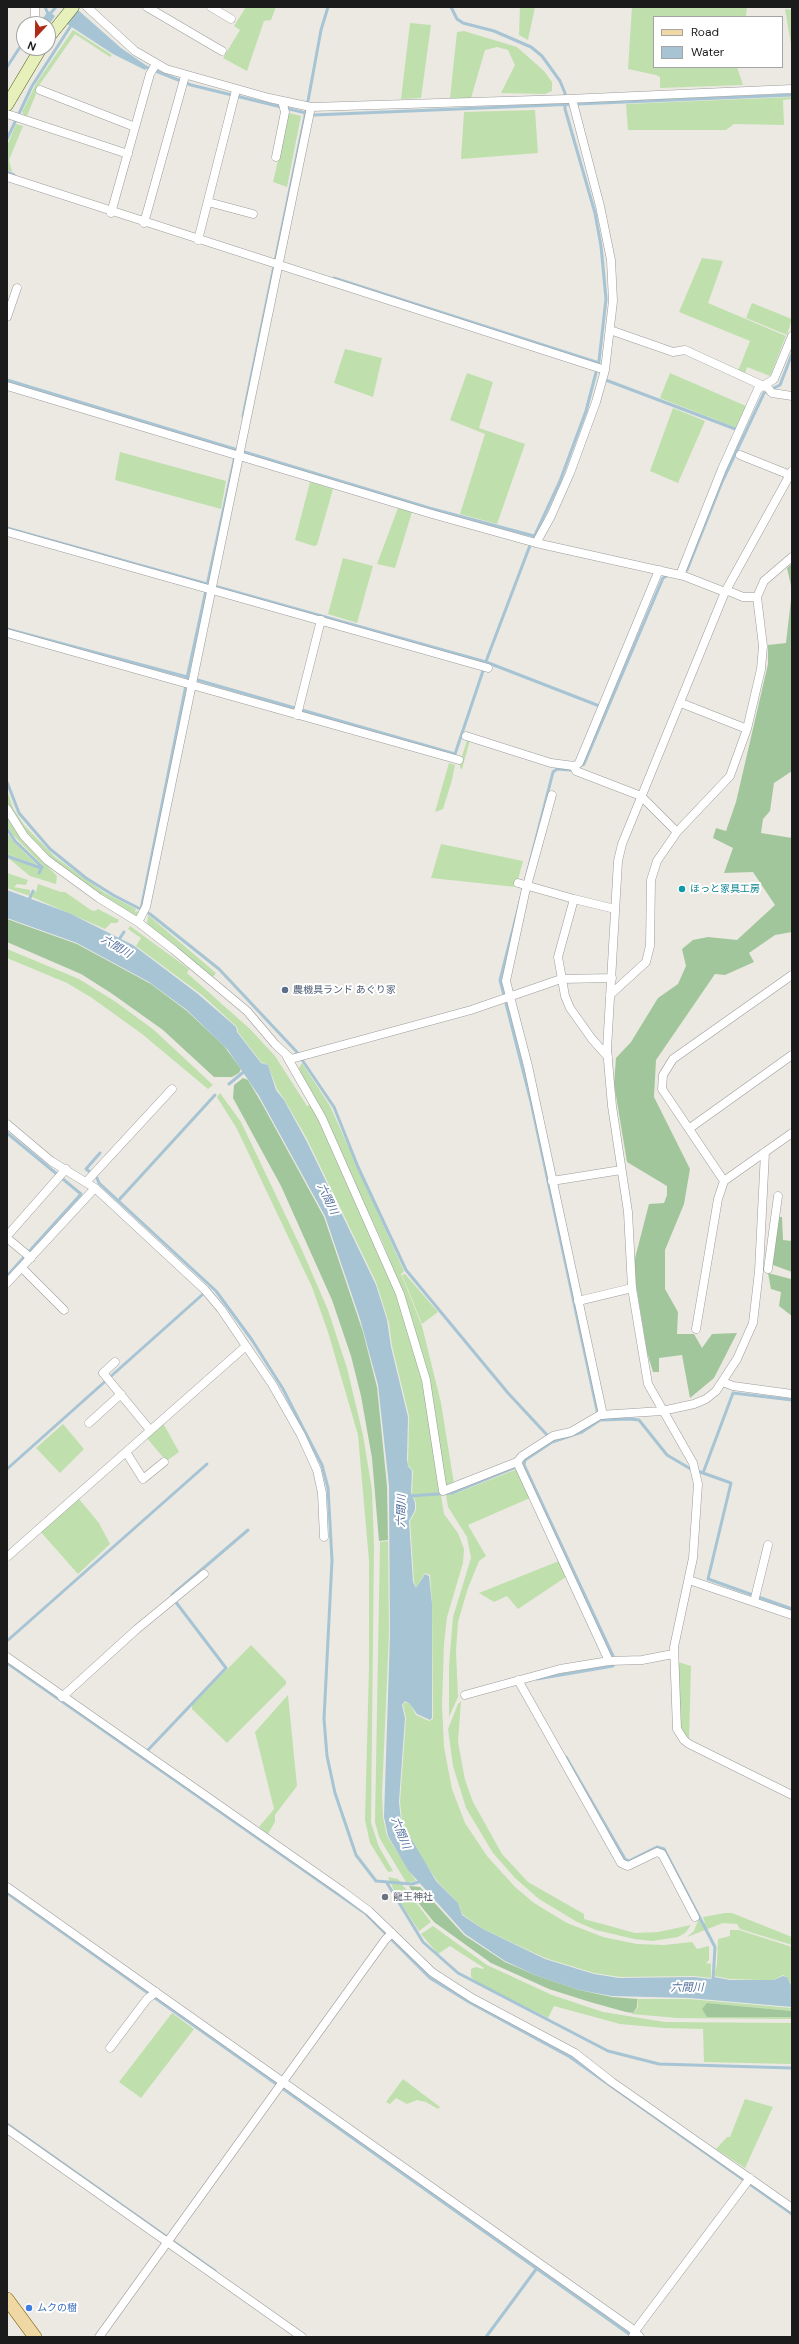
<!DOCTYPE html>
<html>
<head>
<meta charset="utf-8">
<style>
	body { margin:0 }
	#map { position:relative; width:799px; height:2344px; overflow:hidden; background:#ebe9e2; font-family:"DM Sans",sans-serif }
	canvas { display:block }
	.frame { position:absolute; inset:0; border:8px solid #1b1b1b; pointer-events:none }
	.legend { position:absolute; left:653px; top:16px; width:130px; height:52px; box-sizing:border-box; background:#fff; border:1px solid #a4a4a4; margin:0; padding:5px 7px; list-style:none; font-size:12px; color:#1b1b1b }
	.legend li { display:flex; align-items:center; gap:8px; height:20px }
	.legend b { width:20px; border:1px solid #a4a4a4 }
	.north { position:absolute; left:16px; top:16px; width:40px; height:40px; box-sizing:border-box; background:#fff; border:1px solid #a4a4a4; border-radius:50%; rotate:202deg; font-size:11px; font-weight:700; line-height:16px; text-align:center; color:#1b1b1b }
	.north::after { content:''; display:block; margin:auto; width:14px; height:18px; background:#ae2b18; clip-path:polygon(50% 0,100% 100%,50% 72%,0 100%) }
</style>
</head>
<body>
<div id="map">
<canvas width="799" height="2344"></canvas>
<div class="frame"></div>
<ul class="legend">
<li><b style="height:5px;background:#efd8a3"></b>Road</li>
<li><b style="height:11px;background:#a7c4d4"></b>Water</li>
</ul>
<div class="north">N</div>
</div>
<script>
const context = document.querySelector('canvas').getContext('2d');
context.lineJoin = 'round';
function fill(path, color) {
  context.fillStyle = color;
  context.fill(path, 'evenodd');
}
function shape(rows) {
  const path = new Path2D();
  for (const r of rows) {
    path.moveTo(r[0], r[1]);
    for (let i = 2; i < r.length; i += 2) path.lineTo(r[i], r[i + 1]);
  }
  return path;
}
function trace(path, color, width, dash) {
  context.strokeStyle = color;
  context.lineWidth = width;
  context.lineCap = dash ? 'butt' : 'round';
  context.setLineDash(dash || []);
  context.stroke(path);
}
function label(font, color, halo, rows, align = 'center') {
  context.font = font + ' "DM Sans","Noto Sans JP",sans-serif';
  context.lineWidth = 4;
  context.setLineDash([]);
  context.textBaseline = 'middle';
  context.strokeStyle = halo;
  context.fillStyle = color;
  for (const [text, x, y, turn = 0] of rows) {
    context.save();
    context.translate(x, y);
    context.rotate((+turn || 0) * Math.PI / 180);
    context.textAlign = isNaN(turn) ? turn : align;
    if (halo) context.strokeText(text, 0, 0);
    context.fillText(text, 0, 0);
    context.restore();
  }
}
fill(shape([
	[246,7,276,7,271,20,264,21,247,71,223,58,240,30,234,26],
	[520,7,535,7,528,40,519,35],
	[632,7,747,7,746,17,654,17,654,67,737,67,743,85,660,88,660,77,656,75,628,69],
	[785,9,792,10,792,50],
	[410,23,431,25,421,98,401,99],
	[73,30,112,55,110,57,75,34,40,84,27,116,24,115,22,112,37,82],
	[464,31,517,47,544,71,552,82,552,91,545,94,501,93,515,65,508,50,497,47,485,50,471,98,450,98,457,32],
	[792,97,792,99,783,100,784,125,734,124,726,130,628,130,626,104],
	[535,110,538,153,461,159,464,112],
	[289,113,301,116,287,187,273,182],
	[16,124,23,126,9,160,12,172,7,170,7,146],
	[702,258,723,261,708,303,786,336,770,376,747,367,745,374,738,371,750,341,679,312],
	[752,303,792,319,787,335,746,318],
	[345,349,382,358,373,397,334,383],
	[467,373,493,382,479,428,525,444,497,524,460,514,485,434,450,420],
	[670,373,746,406,737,428,660,398],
	[673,408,705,421,678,483,650,471],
	[120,452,226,481,221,509,115,480],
	[310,482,333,489,317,545,314,546,295,540],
	[398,508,412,512,395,568,377,564],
	[343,558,373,566,357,623,328,614],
	[467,740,470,740,462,769,460,768,460,763],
	[449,763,455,765,452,780,443,809,435,812],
	[7,790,13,808,24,825,55,857,105,893,136,909,135,912,138,911,141,913,136,917,102,897,52,861,25,834,8,806],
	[7,816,22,840,57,876,56,884,30,876,7,857,40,869,38,873,40,874,43,866,12,834,7,826],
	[7,833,14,842,37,865,7,854],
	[441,844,523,861,516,887,431,878],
	[7,873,28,880,26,885,17,884,14,887,30,890,30,896,7,888],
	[38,884,61,892,65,892,91,910,95,911,98,909,119,920,117,923,111,923,105,929,32,897,34,891,36,892],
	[148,915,216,973,213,977,149,926,147,924],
	[130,926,189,969,187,973,250,1029,275,1056,307,1106,311,1104,400,1303,423,1384,444,1514,458,1533,464,1549,463,1563,447,1617,444,1644,442,1704,444,1747,452,1789,465,1823,487,1856,515,1887,534,1903,567,1923,603,1937,637,1944,664,1945,692,1942,697,1949,709,1946,709,1960,706,1963,711,1964,711,1978,694,1976,620,1977,594,1973,545,1958,483,1929,462,1914,458,1903,437,1881,423,1860,402,1821,400,1802,406,1718,403,1705,405,1702,410,1704,416,1715,429,1721,433,1719,432,1603,430,1575,425,1573,416,1588,414,1582,410,1521,416,1510,416,1503,412,1493,413,1471,408,1465,409,1416,392,1346,389,1323,376,1282,307,1139,284,1099,277,1089,268,1065,261,1062,238,1032,237,1027,202,995,136,946,141,938,128,929],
	[7,949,79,979,116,1002,154,1030,213,1085,208,1089,142,1034,92,998,67,983,7,958],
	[302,1063,330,1106,404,1271,401,1274,422,1326,441,1403,454,1484,446,1487,405,1302,383,1243,300,1073,299,1068],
	[220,1093,241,1122,302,1250,328,1310,347,1368,363,1435,372,1490,374,1546,371,1823,379,1847,393,1871,388,1872,370,1843,365,1820,369,1667,369,1561,358,1435,328,1332,312,1287,237,1129,217,1097],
	[405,1274,438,1312,422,1324,402,1275],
	[163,1423,179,1452,168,1460,162,1456,146,1437],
	[63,1424,84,1449,60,1473,36,1448],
	[517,1469,530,1498,468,1525,486,1556,479,1561,468,1588,458,1622,456,1651,458,1697,449,1717,449,1665,453,1617,471,1558,467,1537,448,1507,446,1495,457,1493],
	[79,1499,99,1523,110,1544,78,1574,40,1531],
	[388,1541,389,1634,382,1794,383,1817,387,1836,416,1881,410,1882,406,1882,386,1849,379,1837,375,1822,380,1542],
	[559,1561,566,1577,518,1609,507,1596,494,1602,479,1593],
	[251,1645,286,1681,286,1684,227,1743,192,1709,192,1705],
	[678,1662,691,1666,689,1740,681,1730],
	[288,1695,297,1786,275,1815,275,1822,268,1834,259,1827,274,1809,255,1732],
	[461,1701,458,1742,465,1780,473,1802,502,1854,528,1882,584,1914,584,1919,635,1933,658,1932,691,1925,685,1933,678,1937,652,1941,634,1939,596,1930,577,1922,539,1899,515,1878,493,1853,466,1808,453,1766,448,1729,458,1704],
	[388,1877,398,1879,431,1922,419,1931,397,1897],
	[725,1913,732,1913,792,1937,792,1945,740,1929,737,1924,723,1923,687,1937,694,1931,699,1918,702,1924,705,1923,703,1917],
	[433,1926,487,1965,552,1995,603,2012,665,2022,792,2023,791,2064,704,2062,703,2029,664,2028,620,2024,554,2006,548,2018,478,1983,471,1977,471,1969,476,1967,483,1969,484,1968,450,1946,438,1954,421,1934],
	[730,1930,739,1930,792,1947,792,1986,787,1977,783,1975,774,1980,760,1980,730,1979,714,1976,717,1964,718,1939,730,1936],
	[637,1999,689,1999,792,2008,792,2011,707,2003,707,2017,768,2016,792,2017,792,2019,677,2018,632,2014,638,2007],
	[172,2013,194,2029,141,2098,119,2082],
	[403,2079,440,2107,438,2109,426,2102,417,2100,407,2104,396,2098,390,2104,386,2102],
	[745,2099,773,2107,745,2168,716,2149,727,2137,730,2137]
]), '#bfe0ad');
fill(shape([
	[792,564,792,590,787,568],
	[792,591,792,771,774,783,770,811,763,819,761,833,792,838,792,932,775,935,749,953,754,962,725,975,715,974,656,1060,654,1097,690,1169,684,1204,665,1250,665,1289,678,1312,677,1334,694,1334,702,1348,712,1334,737,1333,714,1378,690,1398,682,1355,659,1358,659,1372,653,1372,647,1352,633,1266,649,1204,664,1203,667,1195,667,1186,627,1162,614,1084,616,1058,631,1042,658,998,678,984,686,966,682,949,693,940,708,937,737,940,775,905,753,872,724,873,733,848,713,838,716,828,726,831,736,802,768,664,768,645,786,643],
	[7,919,77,944,151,984,187,1011,224,1046,241,1069,239,1073,232,1077,214,1077,163,1030,111,993,81,974,7,942],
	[243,1078,248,1080,261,1102,324,1217,363,1332,377,1387,387,1486,388,1540,379,1541,372,1458,361,1396,351,1356,332,1300,281,1186,233,1098,234,1085],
	[777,1217,782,1217,783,1240,792,1241,792,1272,773,1265,772,1263],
	[768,1273,791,1279,792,1316,779,1306,781,1292,771,1289],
	[409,1886,420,1887,464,1935,505,1962,535,1975,579,1990,612,1997,637,1999,637,2007,633,2013,626,2012,590,2002,549,1989,491,1963,434,1922,420,1905],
	[707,2003,792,2011,792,2017,707,2017,702,2009]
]), '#a2c69b');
fill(shape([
	[78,10,121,48,147,66,145,70,113,54,67,24],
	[48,11,55,16,48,26,39,24],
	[7,890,69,913,133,945,198,994,236,1027,237,1032,261,1063,268,1065,276,1090,284,1100,307,1142,376,1285,387,1320,391,1347,408,1417,407,1459,408,1466,412,1471,411,1492,415,1503,415,1510,409,1521,413,1582,416,1588,425,1574,429,1576,432,1604,432,1718,430,1720,417,1714,410,1704,405,1701,402,1705,405,1718,399,1802,401,1821,436,1881,458,1903,462,1915,483,1929,545,1959,594,1974,619,1978,694,1977,711,1979,714,1977,730,1980,774,1980,783,1976,787,1977,792,1987,792,2007,689,1998,612,1996,579,1990,535,1975,505,1961,465,1934,408,1870,388,1836,384,1817,390,1635,389,1486,378,1385,360,1319,325,1216,259,1096,228,1050,187,1010,149,982,77,943,7,918]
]), '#a7c4d4');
trace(shape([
	[45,7,49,16],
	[49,15,56,7],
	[143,66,191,85,314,115,792,95],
	[7,67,24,41],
	[308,101,321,30,328,7],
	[7,139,32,86,72,24],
	[7,172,14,175],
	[334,278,599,363],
	[603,379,738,430],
	[7,380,429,508,534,536],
	[243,416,306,111],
	[7,528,486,662,602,707],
	[687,570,722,482,764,393,780,385,792,354],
	[7,629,187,677,455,754,488,656,529,548,560,481,586,411,599,361,606,299,601,246,595,213,565,109,565,93,560,81,542,56,531,47,494,31,463,23,457,19,451,7],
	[187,678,235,456],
	[7,782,19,813,50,849,86,878,113,895,150,914,219,969,296,1051,334,1107,358,1167,406,1270,508,1393,548,1436],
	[7,829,15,841,42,867,39,873],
	[7,856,41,868],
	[29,900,33,891],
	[141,909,186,685],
	[118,941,124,932],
	[229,1084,246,1070],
	[7,1133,81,1194,7,1276],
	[90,1172,86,1169,100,1153],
	[97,1178,99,1183,216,1291,252,1340,283,1389,322,1465,328,1488,332,1560,324,1719,327,1756,335,1793,356,1855,376,1881,412,1884,422,1881],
	[118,1201,215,1095],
	[598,1415,531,1102,500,980,553,772,557,769,570,770,584,764,663,578,667,576],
	[7,1469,202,1295],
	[703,1473,731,1483,708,1579,792,1609],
	[409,1496,452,1493,518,1466],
	[7,1641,207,1464],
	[7,1663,365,1913,430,1978,469,2002,570,2057,792,2214],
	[537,1679,613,1666,613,1656,524,1465,525,1460,552,1442,582,1432,600,1420,629,1419,639,1420,667,1455,689,1468,703,1473,733,1393,792,1400],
	[147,1751,226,1668,175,1601,172,1595,248,1530],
	[566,1757,625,1859,629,1861,657,1847,664,1849,715,1947,713,1980],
	[387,1883,423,1942,458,1973,608,2051,659,2064,792,2068],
	[7,1893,629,2334],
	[7,2124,215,2271],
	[486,2337,537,2268]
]), '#a7c4d4', 3);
const street = shape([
	[87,7,135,51,166,69,269,98,311,107,568,99,792,89],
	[147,7,222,51],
	[211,7,231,19],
	[35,24,35,7],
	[40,90,135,127],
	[7,114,128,154],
	[276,157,285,112,282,101],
	[7,177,605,370],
	[208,202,253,214],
	[111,213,150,74,156,64],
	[144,223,185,76],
	[198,240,236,90],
	[7,317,17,288],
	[610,330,673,352,685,350,768,388,772,393,792,396],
	[7,386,432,514,536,543,684,576,725,592],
	[740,455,790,475],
	[792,471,725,592,622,844,618,861,607,1049,612,1106,628,1212,632,1288,648,1384,693,1463,698,1484,693,1558,674,1647,677,1729,684,1740,689,1744,792,1795],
	[7,532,488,668],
	[536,543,551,516,570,473,596,402,605,370,613,301,611,260,600,206,572,99],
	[659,570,579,763,574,767,576,771,641,796,677,832],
	[680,575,722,469,758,389,774,379,792,336],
	[726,590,743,597,757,597],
	[7,633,459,760],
	[681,703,747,729],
	[297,715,321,620],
	[466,736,551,763,574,766],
	[552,795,525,893,506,981,528,1066,603,1415],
	[7,809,24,836,47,860,99,898,138,922,174,950,247,1011,275,1044,291,1059,471,1010,561,979,612,978],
	[518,883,574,899],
	[138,922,146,907,311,107],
	[792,975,673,1059,663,1075,662,1089,724,1181,792,1133],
	[610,995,646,962,650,946,651,880,657,861,677,832,730,776,747,729,761,669,763,646,757,597,764,581,792,557],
	[287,1057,322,1118,400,1294,426,1380,443,1491,517,1462,522,1456,553,1436,571,1432,600,1415,662,1411,694,1404,706,1399,716,1391,737,1359,753,1323,759,1271,765,1152],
	[608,1057,592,1039,570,1008,565,996,558,957,574,899,615,909],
	[7,1124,51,1161,95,1188,205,1290,221,1309,246,1346,7,1557],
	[690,1128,792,1055],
	[87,1181,172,1089],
	[552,1181,621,1170],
	[7,1236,66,1169],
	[7,1238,31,1258],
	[22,1268,64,1310],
	[768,1269,778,1196],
	[7,1283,95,1188],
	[578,1301,632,1288],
	[696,1329,718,1199,724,1181],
	[246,1346,272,1384,301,1435,317,1470,322,1493,324,1537],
	[115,1362,103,1373,150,1430],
	[723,1382,733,1386,792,1394],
	[89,1423,121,1394],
	[126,1452,143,1479,164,1462],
	[517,1462,609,1661],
	[689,1580,792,1615],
	[754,1602,768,1545],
	[7,1657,342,1891,369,1911,432,1972,472,1998,575,2053,612,2082,792,2208],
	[518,1680,621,1863,628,1866,657,1852,662,1854,695,1917],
	[465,1695,560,1669,609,1661,642,1660,673,1654],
	[62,1697,137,1629,204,1574],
	[7,1887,631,2328,640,2337],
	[110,2048,147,1999,156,1992],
	[7,2129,302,2337],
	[633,2336,638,2327,750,2178],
	[99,2337,385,1940,392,1933]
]);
const secondary = shape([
	[48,38,73,7],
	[7,105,41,48]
]);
const primary = shape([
	[7,2299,35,2337]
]);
trace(street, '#9c9c9c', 9);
trace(secondary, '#4f6211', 13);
trace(primary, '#806a12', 14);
trace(street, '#fff', 8);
trace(secondary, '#e7f0bb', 12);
trace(primary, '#efd8a3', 13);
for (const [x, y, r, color] of [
	[682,889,4,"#0f9aa8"],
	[285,990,4,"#5c6f8a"],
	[385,1897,4,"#6b7280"],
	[29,2308,4,"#3f7fe0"]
]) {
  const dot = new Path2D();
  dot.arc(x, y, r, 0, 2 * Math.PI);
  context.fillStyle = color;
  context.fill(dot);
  trace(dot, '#fff', 1.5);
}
label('10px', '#0d838f', '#fff', [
	["ほっと家具工房",690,889]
], 'left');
label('10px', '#4e5e75', '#fff', [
	["農機具ランド あぐり家",293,990]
], 'left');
label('10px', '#5b616d', '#fff', [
	["龍王神社",393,1897]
], 'left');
label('10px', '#366cbe', '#fff', [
	["ムクの樹",37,2308]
], 'left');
label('italic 11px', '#54709e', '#fff', [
	["六間川",116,947,31],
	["六間川",327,1199,64],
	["六間川",402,1511,-89],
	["六間川",400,1833,68],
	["六間川",687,1988]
]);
</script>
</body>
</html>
